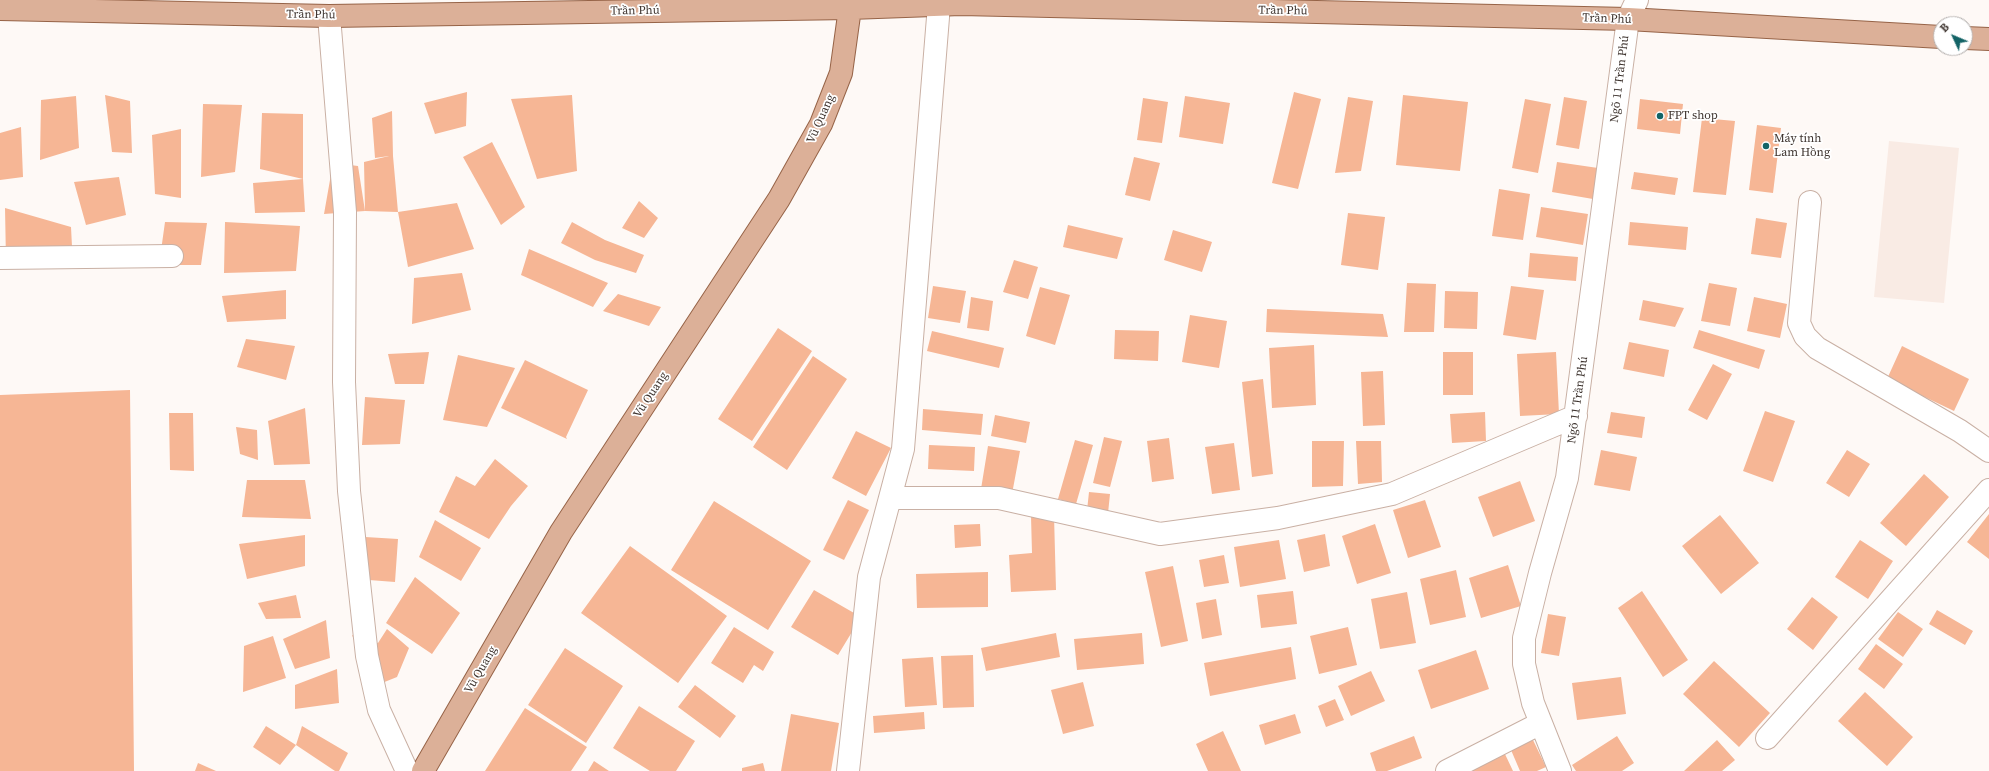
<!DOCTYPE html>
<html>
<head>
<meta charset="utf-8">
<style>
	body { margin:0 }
	#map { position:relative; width:1989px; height:771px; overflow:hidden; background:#fef9f6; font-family:"Source Serif 4",serif }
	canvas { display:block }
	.north { position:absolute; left:1933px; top:16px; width:40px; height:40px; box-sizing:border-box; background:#fff; border:1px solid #b2aeac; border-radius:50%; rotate:314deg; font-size:11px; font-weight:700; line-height:16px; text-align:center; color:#3e342f }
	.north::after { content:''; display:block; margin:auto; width:14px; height:18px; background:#136366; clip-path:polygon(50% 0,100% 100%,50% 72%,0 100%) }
</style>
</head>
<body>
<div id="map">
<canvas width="1989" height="771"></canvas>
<div class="north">B</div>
</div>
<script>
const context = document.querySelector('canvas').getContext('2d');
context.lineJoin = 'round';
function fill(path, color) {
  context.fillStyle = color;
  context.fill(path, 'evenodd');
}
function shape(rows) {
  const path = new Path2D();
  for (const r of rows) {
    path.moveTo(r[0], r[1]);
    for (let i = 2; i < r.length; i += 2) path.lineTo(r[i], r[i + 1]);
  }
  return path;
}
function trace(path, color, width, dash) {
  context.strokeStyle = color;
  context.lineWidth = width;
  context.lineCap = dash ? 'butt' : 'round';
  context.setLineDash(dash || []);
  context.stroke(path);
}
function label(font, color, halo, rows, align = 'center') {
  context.font = font + ' "Source Serif 4",serif';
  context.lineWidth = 3.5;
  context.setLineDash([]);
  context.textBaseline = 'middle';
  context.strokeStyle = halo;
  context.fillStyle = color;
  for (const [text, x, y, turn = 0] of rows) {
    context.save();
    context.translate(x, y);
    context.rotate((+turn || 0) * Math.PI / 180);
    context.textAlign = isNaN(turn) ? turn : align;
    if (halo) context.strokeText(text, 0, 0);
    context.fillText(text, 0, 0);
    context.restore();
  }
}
fill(shape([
	[1889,141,1959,148,1944,303,1874,297]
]), '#f9ebe4');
fill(shape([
	[467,92,466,126,435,134,424,103],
	[1294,92,1321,99,1298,189,1272,183],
	[105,95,130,101,132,153,112,152],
	[572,95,577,171,537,179,511,99],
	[1403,95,1468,102,1460,171,1396,165],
	[76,96,79,148,40,160,41,100],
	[1185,96,1230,103,1223,144,1179,137],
	[1348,97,1373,101,1361,171,1335,173],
	[1564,97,1587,101,1579,149,1556,145],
	[1143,98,1168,102,1162,143,1137,140],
	[1525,99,1551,104,1538,173,1512,168],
	[1640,99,1683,104,1680,134,1637,129],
	[203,104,242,105,235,172,201,177],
	[392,111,393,156,398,212,365,211,324,214,333,163,358,166,365,211,364,162,389,156,375,158,372,118],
	[262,113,303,114,303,179,260,169],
	[1702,118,1735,121,1726,195,1693,192],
	[1757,125,1781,128,1773,193,1749,190],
	[21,127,23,177,0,180,0,133],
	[181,129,181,198,155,194,152,135],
	[492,142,525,207,501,225,463,157],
	[1134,157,1160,163,1150,201,1125,195],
	[1557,162,1598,168,1593,199,1552,192],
	[1634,172,1678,178,1675,195,1631,189],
	[119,177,126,215,86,225,74,182],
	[303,179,305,212,255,213,253,183],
	[1499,189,1530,194,1523,240,1492,236],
	[639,201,658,218,644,238,622,228],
	[457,203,474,249,408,267,398,212],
	[1541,207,1588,214,1583,245,1536,237],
	[5,208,71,227,73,266,6,261],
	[1348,213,1385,217,1378,270,1341,265],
	[1756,218,1787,223,1781,258,1751,254],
	[165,222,207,223,201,265,159,265],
	[225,222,300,226,296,271,224,273],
	[572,222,605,240,644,255,636,273,595,260,561,243],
	[1630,222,1688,227,1686,250,1628,245],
	[1068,225,1123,238,1117,259,1063,247],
	[1173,230,1212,242,1202,272,1164,260],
	[529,249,608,283,593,307,521,275],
	[1530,253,1578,257,1576,281,1528,277],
	[1014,260,1038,267,1028,299,1003,292],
	[462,273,471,310,412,324,414,278],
	[1407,283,1436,284,1434,332,1404,332],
	[1709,283,1737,288,1730,326,1701,321],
	[933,286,966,291,960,323,928,318],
	[1511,286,1544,290,1536,340,1503,335],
	[1040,287,1070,295,1055,345,1026,336],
	[286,290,286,319,227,322,222,296],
	[1445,291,1478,292,1477,329,1444,328],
	[618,294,661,307,649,326,603,311],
	[971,297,993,301,989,331,967,328],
	[1754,297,1787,304,1780,338,1747,331],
	[1643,300,1684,308,1675,327,1639,320],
	[1267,309,1383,314,1388,337,1266,332],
	[1190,315,1227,321,1219,368,1182,362],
	[778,328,812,351,752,441,718,419],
	[1115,330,1159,331,1158,361,1114,359],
	[1699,330,1765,350,1759,369,1693,348],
	[932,331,1004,348,999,368,927,351],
	[246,339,295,346,286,380,237,367],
	[1629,342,1669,350,1664,377,1623,369],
	[1314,345,1316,405,1272,408,1269,348],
	[1902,346,1969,379,1954,411,1887,379],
	[429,352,424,384,395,384,388,354],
	[1443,352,1473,352,1473,395,1443,395],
	[1556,352,1559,414,1520,416,1517,354],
	[458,355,515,368,487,427,443,420],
	[813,356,847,379,787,470,753,447],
	[525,360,588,390,566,437,567,439,501,408],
	[1713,364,1732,374,1707,420,1688,410],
	[1383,371,1385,425,1363,426,1361,372],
	[1263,379,1273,474,1252,477,1242,382],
	[130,390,134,771,0,771,0,395],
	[365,397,405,400,400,444,362,445],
	[305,408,310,464,274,465,268,421],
	[923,409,983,414,981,435,922,430],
	[1765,411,1795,421,1773,482,1743,471],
	[1485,412,1486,441,1452,443,1450,414],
	[1611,412,1645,417,1642,438,1607,433],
	[169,413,193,413,194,471,170,470],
	[995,415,1030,422,1026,443,991,436],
	[236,427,257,430,258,460,240,454],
	[856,431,891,448,866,496,832,478],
	[1104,437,1122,441,1110,487,1093,483],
	[1169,438,1174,479,1152,482,1147,441],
	[1075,440,1093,445,1076,504,1058,499],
	[1312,441,1344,441,1343,486,1312,487],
	[1356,441,1381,441,1382,482,1358,484],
	[1234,443,1240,490,1212,494,1205,447],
	[929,445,975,447,974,471,928,469],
	[988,446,1020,451,1012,494,981,489],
	[1601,450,1637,457,1630,491,1594,485],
	[1847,450,1870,464,1849,497,1826,483],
	[495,459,528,486,511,506,489,539,439,512,456,476,475,486],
	[1924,474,1949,497,1906,546,1880,523],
	[247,480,305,480,311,519,242,517],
	[1520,481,1535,521,1493,537,1478,497],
	[1089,492,1110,494,1107,523,1086,520],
	[848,500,869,510,844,560,823,550],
	[1425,500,1441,547,1408,558,1393,510],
	[714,501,811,561,768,630,671,570],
	[1989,514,1989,559,1967,542],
	[1054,515,1056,590,1011,592,1009,555,1032,553,1031,516],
	[1720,515,1759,563,1721,594,1682,546],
	[435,520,481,548,461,581,419,557],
	[980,524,981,546,955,548,954,525],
	[1375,524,1391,573,1357,584,1342,536],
	[1325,534,1330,566,1304,572,1297,540],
	[305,535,305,566,247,579,239,544],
	[349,536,398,539,395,582,356,579],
	[1279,540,1286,579,1240,587,1234,547],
	[1860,540,1893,561,1868,599,1835,577],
	[630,546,727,616,678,683,581,613],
	[1224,555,1229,583,1204,587,1199,560],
	[1508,565,1521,606,1481,618,1469,578],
	[1173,566,1188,641,1161,647,1145,572],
	[1456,570,1466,617,1430,625,1420,579],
	[988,572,988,607,917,608,916,574],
	[415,577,460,613,432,654,386,623],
	[814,590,861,617,838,655,791,627],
	[1293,591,1297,624,1261,628,1257,595],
	[1642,591,1688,660,1663,677,1618,608],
	[1407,592,1416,643,1380,649,1371,599],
	[296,595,301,618,266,619,258,603],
	[1812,597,1838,617,1813,650,1787,629],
	[1216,599,1222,635,1202,639,1196,603],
	[1937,610,1973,631,1965,645,1929,624],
	[1898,612,1923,629,1903,657,1878,639],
	[1548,614,1566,617,1559,656,1541,653],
	[326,620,330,658,295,669,283,639],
	[734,627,774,652,763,671,754,665,743,683,711,663],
	[1348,627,1357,665,1319,674,1310,636],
	[387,629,409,648,397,677,372,687,352,635,378,643],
	[1056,633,1060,657,986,671,981,648],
	[1142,633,1144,664,1077,670,1074,639],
	[273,636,286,678,243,692,244,646],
	[1876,644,1903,664,1884,689,1858,669],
	[1291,647,1296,679,1210,696,1204,663],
	[565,648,623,686,586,743,528,705],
	[1476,650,1489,689,1431,709,1418,670],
	[973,655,974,707,943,708,941,656],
	[933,657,937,705,905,707,902,659],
	[1714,661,1770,713,1739,747,1683,694],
	[337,669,339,703,295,709,295,685],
	[1371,671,1385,701,1351,716,1338,686],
	[1621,677,1626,714,1577,720,1572,683],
	[1083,682,1094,726,1063,734,1051,690],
	[695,685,736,716,720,738,678,707],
	[1865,692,1913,737,1887,766,1838,721],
	[1335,699,1344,720,1326,727,1318,706],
	[639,706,695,741,676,771,650,771,613,748],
	[525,708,587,747,571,771,485,771],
	[924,712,925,729,874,733,873,716],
	[791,714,839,723,831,771,781,771],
	[1295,714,1301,733,1265,745,1259,725],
	[266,726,296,745,280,765,253,747],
	[302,726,348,753,339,771,335,771,296,745],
	[1223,731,1241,771,1208,771,1196,744],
	[1414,736,1422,758,1387,771,1376,771,1370,753],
	[1617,736,1634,763,1622,771,1576,771,1572,765],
	[1533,740,1546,767,1537,771,1520,771,1511,750],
	[1717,740,1735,760,1722,771,1684,771],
	[1504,752,1513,771,1467,771],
	[594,761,609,771,588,771],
	[198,763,216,771,195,771],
	[763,763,765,771,742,771,742,768]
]), '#f6b695');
const minor = shape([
	[329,16,345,212,344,382,349,491,367,656,379,710,407,771],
	[1810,202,1799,323,1805,336,1817,348,1960,431,1989,451],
	[0,258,172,256],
	[890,498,999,498,1160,534,1278,518,1392,494,1576,416],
	[1767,738,1989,490],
	[848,771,869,577,903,449,939,5],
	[1447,771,1541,723],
	[1560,771,1533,703,1524,664,1524,638,1540,573,1567,478,1628,19,1637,0]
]);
const major = shape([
	[0,9,329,16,850,8,961,4,1628,19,1941,37],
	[1965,38,1989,39],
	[423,771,561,532,779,199,821,124,841,73,850,8]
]);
trace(minor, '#c9b0a4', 24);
trace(major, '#966347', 24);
trace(minor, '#fff', 22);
trace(major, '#dcb098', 22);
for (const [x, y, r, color] of [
	[1660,116,4,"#136366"],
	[1766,146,4,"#136366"]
]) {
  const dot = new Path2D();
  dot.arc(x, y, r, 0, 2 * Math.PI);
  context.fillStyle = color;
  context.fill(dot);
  trace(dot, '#fff', 1.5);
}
label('12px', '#3e342f', '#fff', [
	["Trần Phú",635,11,-1],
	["Trần Phú",1283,11,1],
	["Trần Phú",311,15,1],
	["Trần Phú",1607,19,2],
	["Ngõ 11 Trần Phú",1620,79,-83],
	["Vũ Quang",821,119,-66],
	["Vũ Quang",651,395,-57],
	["Ngõ 11 Trần Phú",1578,400,-82],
	["Vũ Quang",481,670,-60]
]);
label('12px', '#3e342f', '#fff', [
	["FPT shop",1668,116],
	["Máy tính",1774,139],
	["Lam Hồng",1774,153]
], 'left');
</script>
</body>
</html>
